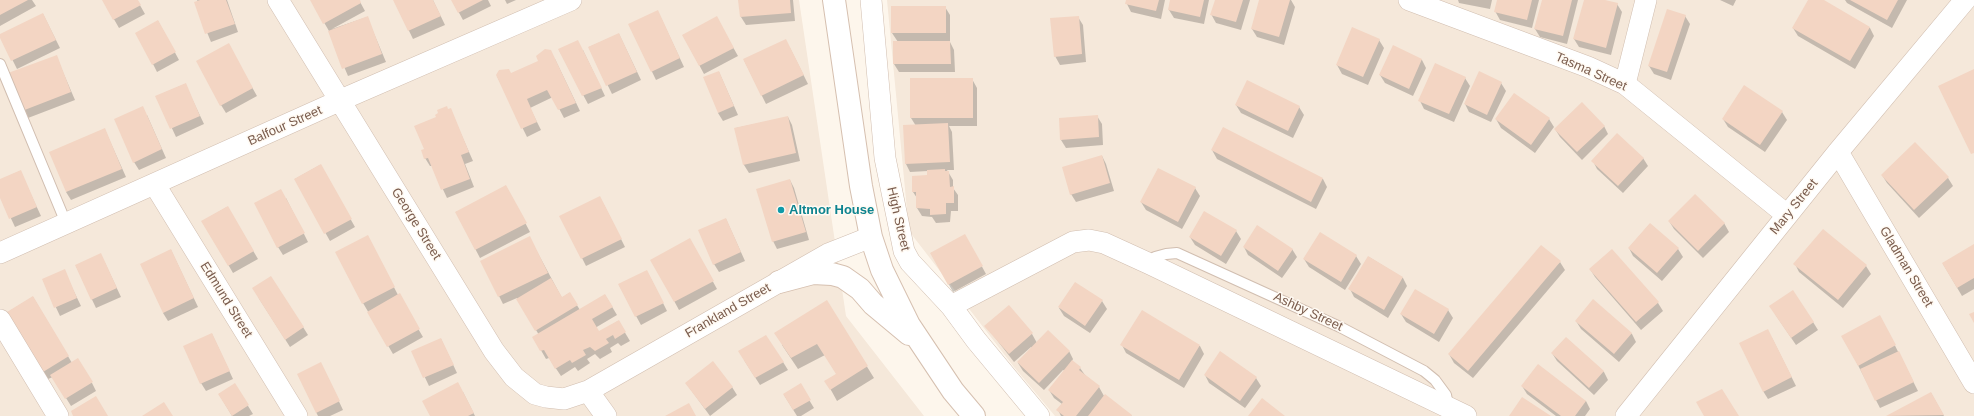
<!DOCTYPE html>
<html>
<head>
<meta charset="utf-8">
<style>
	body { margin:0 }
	canvas { display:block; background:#fdf6ec }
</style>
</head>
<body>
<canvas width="1974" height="416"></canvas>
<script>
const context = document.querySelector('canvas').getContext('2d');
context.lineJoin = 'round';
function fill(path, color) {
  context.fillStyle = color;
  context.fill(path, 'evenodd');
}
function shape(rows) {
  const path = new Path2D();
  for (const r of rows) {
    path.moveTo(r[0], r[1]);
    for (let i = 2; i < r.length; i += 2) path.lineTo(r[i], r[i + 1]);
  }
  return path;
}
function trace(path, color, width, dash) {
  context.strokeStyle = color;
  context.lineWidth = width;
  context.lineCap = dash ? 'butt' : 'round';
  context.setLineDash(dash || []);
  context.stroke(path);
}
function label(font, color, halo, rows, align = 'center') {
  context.font = font + ' Arial,sans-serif';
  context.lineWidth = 3;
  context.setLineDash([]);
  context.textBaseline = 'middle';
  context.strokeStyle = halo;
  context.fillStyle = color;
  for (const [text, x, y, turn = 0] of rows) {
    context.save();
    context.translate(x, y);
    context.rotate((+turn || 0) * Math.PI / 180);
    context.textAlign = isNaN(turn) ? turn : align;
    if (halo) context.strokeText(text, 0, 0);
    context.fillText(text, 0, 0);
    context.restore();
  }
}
fill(shape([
	[0,0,799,0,846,316,924,416,0,416],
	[887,0,1974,0,1974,416,1055,416,1014,367,909,231]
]), '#f5e8da');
fill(shape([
	[0,0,32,0,36,6,0,26],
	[103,0,137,0,145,14,119,28],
	[197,0,227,0,238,32,211,42,195,3,198,2],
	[311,0,359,0,365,11,332,29,367,17,386,62,348,76,329,31],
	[394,0,433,0,445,25,413,39],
	[452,0,488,0,491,6,463,20],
	[505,0,516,0,507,4],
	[739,0,793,0,795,21,746,25,741,17],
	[1127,0,1165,0,1161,19,1131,12,1127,4],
	[1172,0,1209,0,1204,24,1174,18,1169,10],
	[1216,0,1250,0,1241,30,1216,23,1211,14],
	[1260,0,1291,0,1295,7,1284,45,1257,37,1252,29],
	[1458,0,1492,0,1490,9,1459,3],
	[1498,0,1539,0,1532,28,1500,20,1495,11],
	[1543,0,1578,0,1567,44,1540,37,1535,29],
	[1585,0,1601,0,1617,4,1622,12,1611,55,1579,47,1574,39],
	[1720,0,1736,0,1733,6],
	[1810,0,1822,0,1870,28,1874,36,1855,69,1798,36,1793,28],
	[1845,0,1907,0,1892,28,1847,3],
	[945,7,950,15,950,42,954,50,955,72,899,72,894,64,894,42,898,42,892,33],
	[43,14,60,48,17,69,0,35],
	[1685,16,1690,24,1671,80,1654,74,1649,66],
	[1078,17,1083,25,1086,62,1060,65,1055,56],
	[662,20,684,67,656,80,629,24],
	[158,21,179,60,157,72,153,64],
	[721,26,738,56,704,74,683,35],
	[619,34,641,80,612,94,589,47],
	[1379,40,1384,48,1368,85,1342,74,1337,65],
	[228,45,257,96,226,113,221,105],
	[1393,47,1422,60,1426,68,1413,96,1385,83,1380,75],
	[790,48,808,84,766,104,744,60],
	[559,50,583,50,605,96,588,104],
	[56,56,75,100,28,118,23,110],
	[555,59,580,111,564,118,553,97,530,108,541,130,527,137,497,76,511,74],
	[719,72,738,115,723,121,718,113],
	[1465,78,1470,86,1454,122,1424,109,1420,101],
	[972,79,977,88,977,126,949,126,952,132,954,170,947,170,953,180,953,188,958,195,958,211,951,211,950,222,936,223,932,217,922,216,917,208,917,198,913,192,913,177,928,176,928,171,910,172,906,164,916,126,911,118],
	[1501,83,1506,91,1491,122,1469,112,1465,104],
	[185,84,204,124,176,137,157,96],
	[1236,105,1299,107,1304,115,1293,138,1241,113],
	[450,109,473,161,465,164,474,187,447,198,432,166,430,166,425,158,425,150,438,118],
	[1782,112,1787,120,1765,152,1728,127,1723,119],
	[147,115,166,158,139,170,134,162],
	[1097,116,1102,124,1103,145,1066,148,1061,140],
	[788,117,792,125,800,161,749,173,744,165,736,128],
	[1496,119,1549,119,1554,127,1535,153,1501,128],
	[1604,126,1608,134,1582,160,1560,137,1555,129],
	[105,130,126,177,71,200,66,192],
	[1212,150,1323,179,1327,187,1316,209,1217,159],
	[1102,156,1106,164,1114,191,1076,202,1071,194],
	[1643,158,1648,166,1623,193,1597,169,1593,161],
	[320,165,355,227,330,241,295,179],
	[20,171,41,216,15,227,0,195,0,180],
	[1882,175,1948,178,1953,186,1919,218,1887,183],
	[790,180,794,188,809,240,777,249,773,241],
	[1195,188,1200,196,1182,229,1146,210,1141,202],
	[510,194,530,232,480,258,456,212],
	[286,198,308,242,283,255,278,247],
	[604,205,625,247,586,266,582,258],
	[227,207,258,259,233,273,203,221],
	[726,219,745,261,719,272,714,264],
	[1669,221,1724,223,1729,232,1703,258,1674,229],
	[1650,224,1678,249,1683,257,1662,281,1633,256,1629,248],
	[1236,231,1241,239,1226,264,1195,245,1190,237],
	[690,240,717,289,679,310,652,260],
	[969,243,986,274,953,292,931,253],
	[372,245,398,295,423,337,393,354,363,303],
	[1974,245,1974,289,1962,296,1943,264],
	[534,246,562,298,569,293,580,310,605,295,617,315,595,328,598,333,618,321,630,341,621,346,618,343,610,348,612,352,600,359,595,354,587,359,590,363,578,371,575,367,561,376,549,358,546,359,534,338,539,335,517,298,503,304,499,296],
	[1244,247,1292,249,1297,257,1282,278,1248,255],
	[171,250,198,307,168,321,163,313],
	[1356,256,1361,264,1345,290,1309,267,1304,259],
	[1369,257,1403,278,1407,286,1388,318,1354,297,1350,289],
	[1560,262,1565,270,1473,378,1454,363,1449,354],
	[105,263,121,297,96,308,76,266],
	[1795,264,1866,266,1871,274,1843,308,1799,272],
	[1590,269,1658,303,1663,311,1641,330,1595,277],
	[64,271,81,306,60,316,43,280],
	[651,279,667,311,641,325,619,285],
	[33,297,72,363,92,383,96,391,71,406,53,377,48,379,8,312],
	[258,297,303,327,308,335,290,347],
	[1102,301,1107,309,1090,333,1064,316,1059,308],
	[1593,301,1632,334,1636,342,1619,362,1581,329,1576,321],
	[827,302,874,378,837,401,826,381,837,374,825,355,798,369,782,345],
	[1009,307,1032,334,1037,343,1069,351,1073,359,1072,361,1080,368,1085,375,1099,387,1104,396,1132,416,1061,416,1058,410,1062,404,1054,398,1049,390,1065,371,1063,370,1044,390,1023,371,1018,363,1032,348,1031,347,1014,362,986,326],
	[1448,310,1453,318,1439,342,1406,322,1401,314],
	[1775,314,1813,322,1818,330,1796,345],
	[1884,324,1918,391,1880,408,1843,336],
	[212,334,233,379,206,391,201,383],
	[1566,338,1604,372,1608,380,1594,395,1557,361,1552,353],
	[1772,338,1796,386,1768,399,1763,391],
	[441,339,457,373,429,386,413,352],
	[1122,345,1200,346,1204,354,1184,388,1126,353],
	[744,360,783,362,788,370,760,385],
	[325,372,343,410,330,416,318,416,316,412],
	[1205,375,1256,378,1261,386,1245,408,1209,383],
	[686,383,732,387,737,395,710,416],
	[235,385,253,414,249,416,232,416,219,394],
	[800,385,814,408,801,416,797,416,784,395],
	[1522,386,1586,401,1590,409,1585,416,1556,416,1527,394],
	[463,392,475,416,431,416],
	[1931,393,1944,416,1888,416]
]), '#0003');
fill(shape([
	[0,0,28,0,0,15],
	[102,0,138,0,141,5,113,20],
	[200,0,226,0,235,24,205,34,194,2],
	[310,0,360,0,361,3,323,24],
	[393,0,433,0,441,16,408,31],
	[451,0,483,0,458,13],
	[738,0,790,0,791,13,740,17],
	[1126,0,1159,0,1156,11,1125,4],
	[1170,0,1204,0,1200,17,1168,10],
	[1215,0,1243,0,1236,22,1210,15],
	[1259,0,1290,0,1279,37,1251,29],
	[1497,0,1532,0,1527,20,1494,12],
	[1542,0,1572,0,1563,36,1534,29],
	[1584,0,1605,0,1618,3,1606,48,1573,39],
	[1808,0,1824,0,1870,27,1850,61,1792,28],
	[1850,0,1898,0,1887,20],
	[891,6,946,6,946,33,891,33],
	[1667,9,1686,15,1667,72,1648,66],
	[658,10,680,58,651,72,628,24],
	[43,13,56,40,11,61,0,38,0,34],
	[368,16,382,54,342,69,328,31],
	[717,16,734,48,699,66,682,35],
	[1079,16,1082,54,1054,57,1050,18],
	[158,20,176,52,152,65,135,33],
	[1352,27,1380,39,1363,77,1336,65],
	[619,33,637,72,606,86,588,47],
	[786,39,804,75,761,96,743,59],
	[578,40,602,88,582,96,558,49],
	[893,41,950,41,951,64,893,64],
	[229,43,253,88,220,106,196,61],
	[1393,45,1422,59,1409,89,1379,75],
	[545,49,551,50,576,103,558,110,547,90,527,99,537,122,521,129,496,75,499,70,509,69,511,73,538,61,536,56],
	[57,55,71,92,22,111,8,73],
	[1435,63,1466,77,1449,114,1418,101],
	[1974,69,1974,153,1971,154,1938,86],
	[719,71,734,106,718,113,703,77],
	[1479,71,1502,82,1487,115,1464,104],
	[910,78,973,78,973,118,910,118],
	[1247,80,1300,106,1288,131,1235,105],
	[186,83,200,116,170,129,155,96],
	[1744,85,1783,111,1760,145,1722,119],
	[1514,93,1550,118,1531,145,1495,119],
	[1582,102,1605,126,1577,152,1554,129],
	[143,106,162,149,133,163,114,119],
	[447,106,448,109,451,108,469,152,461,155,470,179,441,190,428,158,424,159,421,150,424,149,414,126,436,117,435,115,438,113,437,110],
	[1098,115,1099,137,1060,140,1059,118],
	[788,116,796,153,743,165,734,128],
	[948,123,950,162,905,164,903,125],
	[1223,127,1323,178,1311,202,1211,150],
	[105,128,122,169,66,192,49,152],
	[1617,133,1644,158,1618,186,1591,161],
	[1915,142,1949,177,1914,210,1881,175],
	[1102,155,1110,183,1070,195,1062,167],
	[321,164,352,219,324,234,294,179],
	[1158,168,1196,187,1178,222,1140,202],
	[945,169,945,171,949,171,950,187,954,186,954,203,946,203,946,214,930,215,930,209,916,208,916,192,912,192,912,176,927,175,927,170],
	[21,170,37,207,9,219,0,198,0,179],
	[790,179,806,232,772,242,756,189],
	[506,185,527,223,475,250,455,212],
	[281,189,305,233,277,248,254,203],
	[1695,194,1725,223,1698,251,1668,221],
	[600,196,622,239,581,259,559,216],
	[228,206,254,251,228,266,201,221],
	[1204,211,1237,230,1221,256,1189,237],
	[726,218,741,252,713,265,698,230],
	[1650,223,1679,248,1657,273,1628,248],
	[1257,225,1293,249,1278,271,1243,247],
	[1823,229,1867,265,1838,300,1793,264],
	[1320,232,1357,255,1341,282,1303,259],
	[965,234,983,266,948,285,930,253],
	[368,235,395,287,362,304,335,252],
	[530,236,548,273,498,297,480,261],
	[690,238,714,281,674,302,650,260],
	[1974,244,1974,278,1957,288,1942,263],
	[1541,245,1561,261,1468,371,1448,354],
	[171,249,194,298,163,313,140,264],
	[1612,249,1659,302,1636,322,1589,269],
	[101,253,117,288,91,300,75,265],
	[1368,256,1403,277,1384,310,1348,289],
	[65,269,77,298,54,308,42,279],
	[647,270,664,303,635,317,618,284],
	[271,276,304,327,285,340,252,288],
	[551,278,562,297,570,292,578,305,535,331,516,299],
	[1075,282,1103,300,1085,326,1058,307],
	[1415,289,1449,309,1434,334,1400,314],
	[1793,290,1814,322,1791,338,1769,306],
	[400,293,420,329,387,347,367,312],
	[605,294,613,307,592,319,599,331,619,320,626,332,615,339,613,335,606,339,609,343,595,351,590,347,583,350,586,355,572,363,570,360,555,369,544,350,540,351,532,337],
	[33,296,69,356,43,372,7,312],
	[1593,299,1632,333,1614,354,1575,321],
	[827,300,868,366,830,390,824,381,836,374,817,344,791,358,774,333],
	[1009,305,1033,333,1009,354,984,326],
	[1142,310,1200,345,1179,380,1120,345],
	[1974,312,1974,323,1969,314],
	[1880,315,1896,345,1858,366,1841,336],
	[1768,329,1792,377,1763,392,1739,343],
	[1048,330,1070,351,1039,383,1017,362],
	[212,333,230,371,200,384,183,346],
	[766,335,784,362,755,378,738,351],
	[1566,337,1604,371,1589,388,1551,353],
	[441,338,454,365,423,378,411,351],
	[1220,351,1257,377,1240,401,1204,375],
	[1899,351,1914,382,1875,401,1860,369],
	[78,358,93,382,65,399,50,375],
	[1072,360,1081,367,1079,370,1100,386,1076,416,1064,416,1056,410,1063,402,1048,390],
	[713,361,733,387,705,409,685,383],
	[321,362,340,401,316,413,297,374],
	[1538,364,1586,401,1575,416,1561,416,1521,386],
	[458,382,474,413,468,416,430,416,422,401],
	[235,383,249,405,232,416,218,394],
	[801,383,811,400,793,410,783,394],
	[1722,389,1739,416,1704,416,1696,402],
	[1931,392,1944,415,1886,416],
	[1105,394,1132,415,1131,416,1088,416],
	[96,396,108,416,73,416,71,411],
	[1522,397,1551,416,1509,416],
	[1262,398,1285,416,1248,416],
	[164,402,173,416,142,416],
	[689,403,696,416,665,416]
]), '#f3d5c3');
const service = shape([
	[0,64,66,223],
	[1150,264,1155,257,1166,254,1177,253,1340,327,1424,371,1435,380,1446,395,1447,400,1445,406]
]);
const minor = shape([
	[278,0,494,351,514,377,535,394,546,397,564,399,588,391,828,254,871,237],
	[871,0,885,158,904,251,910,262,951,306,976,340,1039,416],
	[1409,0,1588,67,1625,84,1787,215],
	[1625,84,1646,0],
	[1838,152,1974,383],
	[155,185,297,416],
	[0,253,350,96,571,0],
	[951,306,1073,242,1089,240,1104,243,1150,264,1466,416],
	[0,320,58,416],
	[588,391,606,416],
	[1626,416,1838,152,1965,0]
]);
const secondary = shape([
	[834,0,861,186,871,237,882,270,909,325,953,391,974,416],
	[779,282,813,273,832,274,843,277,860,289,873,304,909,334]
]);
trace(service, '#d1beb0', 12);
trace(minor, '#d1beb0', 22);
trace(secondary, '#d6c0b0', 24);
trace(service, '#fff', 10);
trace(minor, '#fff', 21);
trace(secondary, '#fff', 22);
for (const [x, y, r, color] of [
	[781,210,4,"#0f9aa8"]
]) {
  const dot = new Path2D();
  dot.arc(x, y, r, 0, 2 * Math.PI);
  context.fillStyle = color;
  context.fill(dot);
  trace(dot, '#fffaf3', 1.5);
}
label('13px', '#7a5c4d', '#fffaf3', [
	["Tasma Street",1591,72,24],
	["Balfour Street",285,126,-24],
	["Mary Street",1794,207,-51],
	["High Street",898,219,77],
	["George Street",416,224,58],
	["Gladman Street",1906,267,59],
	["Edmund Street",226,300,58],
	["Frankland Street",728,311,-30],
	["Ashby Street",1308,312,25]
]);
label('bold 13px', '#0d838f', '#fffaf3', [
	["Altmor House",789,210]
], 'left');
</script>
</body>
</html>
